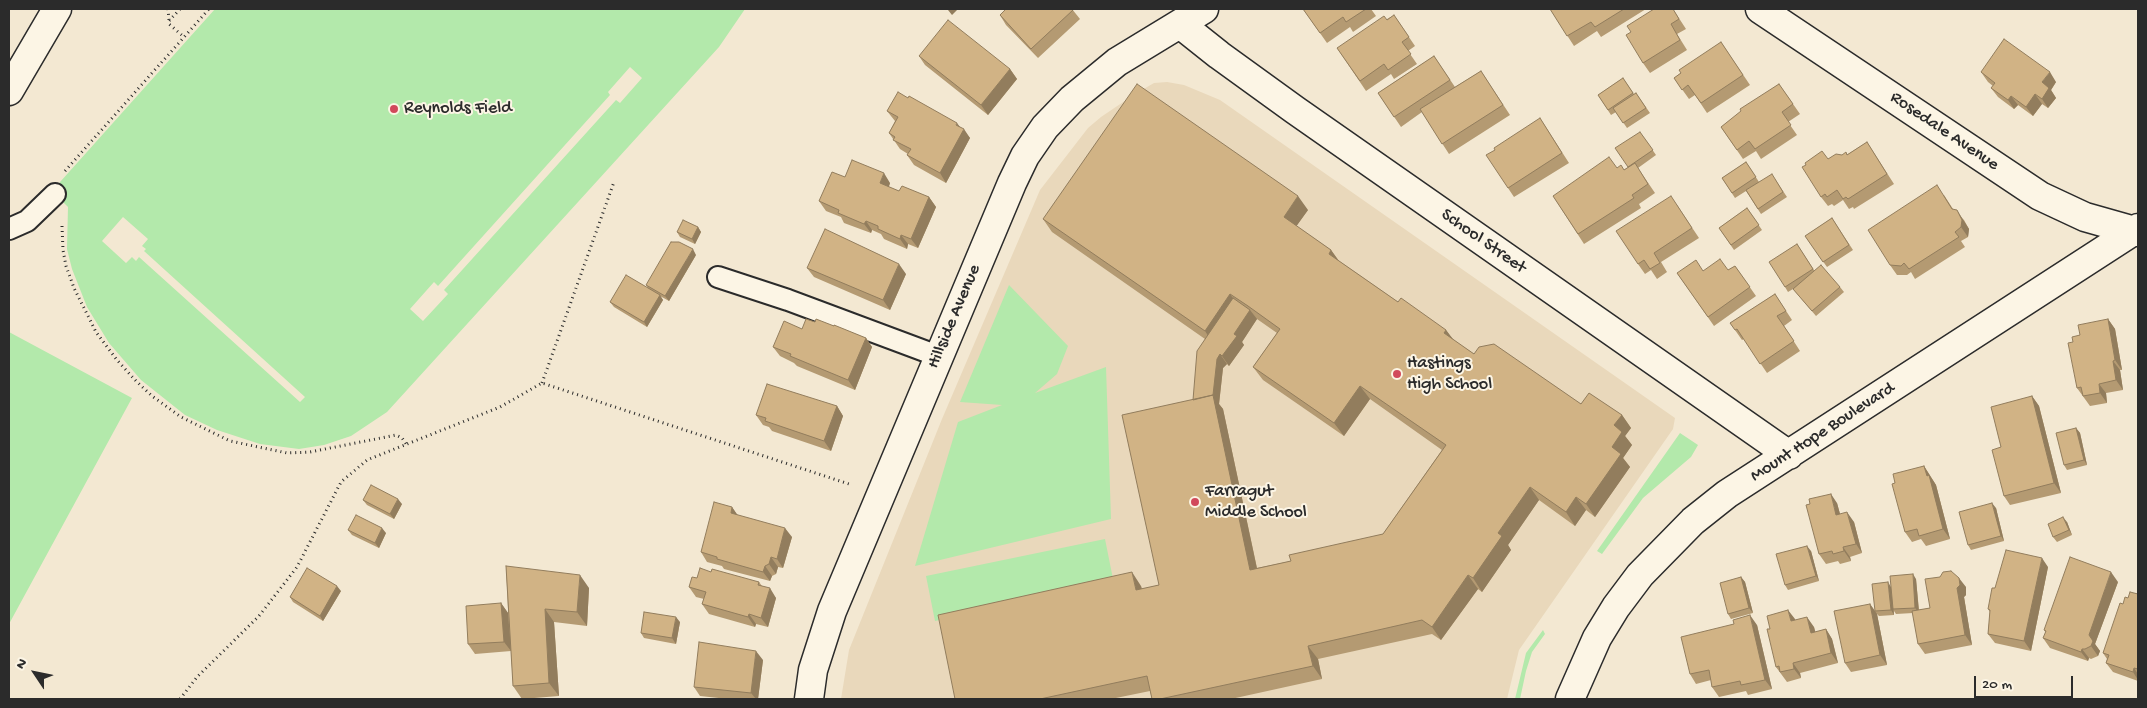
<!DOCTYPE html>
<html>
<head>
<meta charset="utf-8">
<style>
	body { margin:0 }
	#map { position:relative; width:2147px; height:708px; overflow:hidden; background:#f3e8d2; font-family:"Gochi Hand",sans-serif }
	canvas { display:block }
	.frame { position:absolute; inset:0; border:10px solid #2b2b2b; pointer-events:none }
	.north { position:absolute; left:10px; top:648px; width:50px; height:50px; -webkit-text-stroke:4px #fcf5e5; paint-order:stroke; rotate:304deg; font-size:14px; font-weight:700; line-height:20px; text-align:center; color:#2b2b2b }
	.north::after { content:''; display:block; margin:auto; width:18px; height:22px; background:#2b2b2b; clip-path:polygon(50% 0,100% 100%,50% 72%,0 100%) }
	.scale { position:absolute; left:1974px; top:676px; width:99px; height:22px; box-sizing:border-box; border:2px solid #2b2b2b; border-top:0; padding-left:6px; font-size:15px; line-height:18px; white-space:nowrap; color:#2b2b2b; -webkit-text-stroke:4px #fcf5e5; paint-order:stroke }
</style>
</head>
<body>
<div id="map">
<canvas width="2147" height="708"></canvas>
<div class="frame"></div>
<div class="north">N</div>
<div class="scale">20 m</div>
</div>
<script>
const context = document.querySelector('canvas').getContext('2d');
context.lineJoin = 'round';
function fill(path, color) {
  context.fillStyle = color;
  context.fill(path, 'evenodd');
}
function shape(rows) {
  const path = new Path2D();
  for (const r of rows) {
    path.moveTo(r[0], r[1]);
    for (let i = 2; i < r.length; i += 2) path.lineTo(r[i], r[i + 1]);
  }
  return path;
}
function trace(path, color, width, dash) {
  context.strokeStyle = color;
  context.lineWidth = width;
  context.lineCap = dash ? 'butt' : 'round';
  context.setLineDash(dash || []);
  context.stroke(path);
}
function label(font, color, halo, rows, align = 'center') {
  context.font = font + ' "Gochi Hand",sans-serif';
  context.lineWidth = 4;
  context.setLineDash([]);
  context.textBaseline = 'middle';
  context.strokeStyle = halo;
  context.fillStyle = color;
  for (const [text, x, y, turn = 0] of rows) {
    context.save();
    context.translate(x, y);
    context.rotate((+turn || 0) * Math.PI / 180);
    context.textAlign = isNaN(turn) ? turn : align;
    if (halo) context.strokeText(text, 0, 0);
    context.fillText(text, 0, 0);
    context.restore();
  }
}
fill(shape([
	[1167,82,1184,85,1220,100,1675,418,1673,429,1519,650,1507,699,841,699,849,650,942,419,1040,190,1088,128,1101,117,1135,94,1154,83]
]), '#e9d8bb');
fill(shape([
	[215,9,745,9,719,47,387,412,351,436,324,445,299,449,260,444,217,430,185,415,141,380,109,343,87,307,72,269,67,249,68,207,52,191],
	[630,67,642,78,620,103,616,100,444,290,448,294,423,321,410,309,434,282,438,286,610,95,608,92],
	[123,217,148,239,142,246,146,249,144,251,305,397,300,402,139,257,136,261,132,257,126,263,102,241],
	[1009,285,1068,346,1057,374,1035,393,1106,367,1111,519,915,566,958,422,1002,405,960,402],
	[9,332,132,398,9,624],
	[1680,433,1698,445,1691,457,1643,498,1602,554,1597,551],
	[1105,539,1114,584,935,621,926,576],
	[1543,630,1545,634,1532,652,1526,671,1520,699,1515,699,1526,653]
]), '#b3e9ab');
const service = shape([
	[9,229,27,221,55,194],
	[718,277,788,300,938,356]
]);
const minor = shape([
	[1760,9,2040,196,2085,217,2138,232],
	[1180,24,1219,55,1295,110,1789,455],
	[9,91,57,9],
	[809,699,813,670,832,611,1012,183,1025,156,1045,127,1072,99,1117,62,1204,9],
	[1570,699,1597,638,1616,607,1640,575,1693,521,1727,494,2138,228]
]);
trace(service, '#2b2b2b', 24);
trace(minor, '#2b2b2b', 31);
trace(shape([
	[168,9,169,20],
	[180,9,169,21,169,24,184,37],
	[65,171,209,9],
	[62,226,63,250,66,266,74,288,96,332,117,360,136,381,152,396,181,417,230,441,287,453,310,452,396,435,402,438,407,445],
	[542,383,614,182],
	[180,699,197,677,259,616,297,567,341,482,367,460,500,407,542,383,852,485]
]), '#2b2b2b', 3, [1, 4]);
trace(service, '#fcf5e5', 20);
trace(minor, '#fcf5e5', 28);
fill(shape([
	[1072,9,1080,19,1038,58,1006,25,1000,15],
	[1303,9,1371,9,1376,16,1353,32,1350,27,1327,43],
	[1550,9,1646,9,1601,37,1597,31,1574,46],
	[1654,9,1673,9,1686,29,1677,34,1687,50,1650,73,1643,63,1631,32],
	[1394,15,1415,46,1408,51,1417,64,1394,79,1391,74,1366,91,1337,48],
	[1721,42,1750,85,1707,113,1695,95,1689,99,1674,78],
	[919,56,1010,69,1017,79,988,115,925,65],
	[1434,56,1455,87,1481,71,1510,115,1449,154,1422,112,1401,127,1378,93],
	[1981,72,2056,82,2051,90,2056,98,2048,108,2042,104,2033,116,2018,105,2014,109,1998,97,1991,88,1993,86,1988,82],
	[1623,78,1634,94,1636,93,1650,113,1627,128,1616,112,1611,115,1598,95],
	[1779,84,1800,114,1788,122,1797,135,1761,159,1756,151,1743,159,1721,127],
	[887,111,960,127,970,138,946,183,914,165,907,155,908,154,900,149,889,133,895,121],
	[1540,118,1569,163,1514,197,1508,188],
	[1640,132,1656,155,1638,168,1655,193,1639,204,1641,208,1584,244,1553,196,1617,168,1624,170,1628,167],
	[1867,142,1894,184,1854,209,1853,207,1849,209,1843,200,1834,206,1832,204,1828,206,1821,197,1828,159,1842,155,1848,154],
	[1746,162,1759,182,1775,179,1787,197,1761,214,1746,191,1735,198,1722,178],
	[845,177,890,183,889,187,899,191,929,197,936,207,918,248,908,244,907,249,884,239,881,234,872,230,871,233,844,223,841,217,826,211,819,201],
	[1944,195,1953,209,1964,220,1969,229,1968,237,1961,241,1965,247,1915,279,1911,272,1907,275,1897,275,1890,265],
	[1677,205,1699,238,1661,262,1667,272,1657,279,1651,270,1645,274,1638,264],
	[1747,208,1762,230,1734,250,1719,228],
	[1308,210,1296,226,1331,250,1339,261,1398,302,1446,330,1453,340,1474,354,1581,404,1622,415,1631,428,1625,436,1632,445,1623,458,1630,467,1595,517,1586,510,1575,526,1539,500,1508,545,1511,550,1482,592,1478,589,1441,640,1432,634,1318,659,1322,679,1231,699,1152,699,1150,691,1111,699,955,699,1141,586,1142,589,1159,585,1193,400,1205,339,1052,232,1043,219],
	[1257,319,1277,333,1253,367,1263,380,1344,436,1370,399,1442,450,1383,534,1291,561,1257,568,1223,409,1219,404,1223,368,1227,364,1229,366,1244,345,1242,342],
	[1832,218,1853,250,1827,267,1805,236],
	[698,227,701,232,695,244,680,237,677,232],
	[1797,244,1814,270,1840,287,1844,292,1816,316,1793,289,1788,292,1785,287],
	[696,255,669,301,660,296,663,300,647,327,614,307,610,302,648,288,646,285],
	[1735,266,1756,296,1714,326,1677,273,1728,270],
	[807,268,906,274,890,310,814,277],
	[1775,294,1792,320,1784,326,1800,351,1767,373,1744,339,1742,340,1730,323],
	[2108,319,2115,329,2122,370,2120,370,2123,390,2106,393,2107,403,2090,406,2077,388,2073,342,2080,335],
	[815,322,834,326,866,338,872,347,855,390,797,366,794,363,780,356,773,347,802,329],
	[2032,396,2039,406,2061,493,2010,505,2004,496,2001,447],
	[837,406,843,416,831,451,772,431,769,427,763,425,756,415],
	[2076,428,2080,433,2087,465,2067,470,2064,465],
	[1924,466,1936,485,1950,539,1926,546,1921,539,1912,542,1905,532,1895,483],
	[363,500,402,504,394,519,367,505],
	[1837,503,1840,514,1854,522,1862,553,1850,557,1851,561,1840,564,1838,561,1826,564,1819,554],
	[732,507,737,515,792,537,783,568,778,567,776,574,772,576,770,581,724,569,722,566,707,562,701,552],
	[1996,508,2004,541,1971,550,1968,545],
	[2067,522,2072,535,2057,542,2053,537],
	[348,530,386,533,379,548,352,535],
	[1811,551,1819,581,1788,590,1785,585],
	[506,566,589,588,587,626,554,622,559,696,522,699,513,686,511,651,475,654,468,644,501,603,508,613,509,631],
	[2048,567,2031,651,1995,643,1988,634,1990,612,1988,609,1995,588],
	[711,572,759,582,762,586,776,598,768,627,756,624,755,627,709,614,702,604,704,599,696,597,689,587,697,578],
	[1741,577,1745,582,1753,613,1731,619,1728,614],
	[1940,577,1966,587,1966,595,1964,597,1972,645,1925,654,1918,644,1913,613,1896,614,1894,611,1894,615,1879,616,1877,614,1887,665,1851,672,1845,663,1870,604,1875,611,1891,587,1916,579,1919,610,1930,608],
	[2118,582,2095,644,2100,651,2098,656,2091,659,2089,658,2088,661,2050,648,2043,638,2046,633,2044,630],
	[341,591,323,621,293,602,290,597],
	[2138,594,2138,681,2113,672,2106,663,2107,659,2103,653,2123,604],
	[1795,620,1814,627,1815,632,1826,629,1832,639,1838,663,1800,673,1801,678,1787,682,1776,667],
	[680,622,676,644,644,638,641,633],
	[1757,625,1772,689,1748,695,1746,691,1719,697,1712,687,1711,680,1696,684,1690,674],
	[763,660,758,699,728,699,700,696,694,687]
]), '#b49a72');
fill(shape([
	[950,9,958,9,952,15,948,10],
	[1010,69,1017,79,988,115,981,105],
	[2050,72,2056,82,2051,90,2056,98,2048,108,2042,99,2042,82],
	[2035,94,2042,104,2033,116,2026,107],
	[2011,96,2018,105,2014,109,2008,100],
	[957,123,963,131,964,129,970,138,946,183,940,173],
	[884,173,890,183,886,193,880,183],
	[1298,196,1308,210,1293,231,1284,217],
	[929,197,936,207,918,248,911,239],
	[1957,210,1969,229,1968,237,1961,227],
	[866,221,872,230,871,233,864,224],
	[698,227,701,232,695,244,692,239],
	[901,235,908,244,907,249,900,239],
	[693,249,696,255,669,301,665,296],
	[1331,250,1341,264,1329,254],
	[899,264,906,274,890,310,883,300],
	[1230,294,1240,308,1214,345,1205,331],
	[660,295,663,300,647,327,644,322],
	[1250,310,1257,319,1242,342,1244,345,1229,366,1222,356,1234,334],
	[2108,319,2115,329,2122,370,2115,360],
	[1446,330,1456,343,1444,333],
	[866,338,872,347,855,390,848,380],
	[1220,354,1227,364,1223,368,1219,404,1223,409,1260,583,1250,570,1212,400,1217,359],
	[2113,361,2120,370,2123,390,2116,380],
	[2099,384,2106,393,2107,403,2100,393],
	[1360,386,1370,399,1344,436,1334,423],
	[2032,396,2039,406,2061,493,2054,483],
	[837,406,843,416,831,451,824,441],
	[1622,415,1631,428,1625,436,1632,445,1623,458,1630,467,1595,517,1586,504,1612,447,1614,425],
	[2076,428,2080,433,2087,465,2084,460],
	[1924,466,1936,485,1950,539,1943,529],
	[1530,487,1539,500,1508,545,1511,550,1482,592,1473,578,1498,533],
	[1831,494,1837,503,1843,525,1836,515],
	[1576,497,1586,510,1575,526,1566,512],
	[398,499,402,504,394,519,390,514],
	[1992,503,1996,508,2004,541,2001,536],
	[732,507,739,517,731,513],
	[1847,512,1854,522,1862,553,1856,544],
	[2063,517,2067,522,2072,535,2069,530],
	[382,528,386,533,379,548,375,543],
	[785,528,792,537,783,568,777,559],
	[1807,546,1811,551,1819,581,1816,576],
	[1843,547,1850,557,1851,561,1844,551],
	[771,557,778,567,776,574,769,564],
	[2042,558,2048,567,2031,651,2024,641],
	[765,566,772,576,770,581,763,572],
	[1132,572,1141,586,1145,604,1136,590],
	[2111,572,2118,582,2095,644,2100,651,2098,656,2091,646,2089,635],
	[1913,574,1916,579,1919,613,1915,608],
	[580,575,589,588,587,626,577,612],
	[1468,575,1478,589,1441,640,1432,627],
	[1741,577,1745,582,1753,613,1749,608],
	[1959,578,1966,587,1966,595,1964,597,1972,645,1965,635,1957,588],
	[1888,582,1891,587,1894,615,1891,610],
	[337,586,341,591,323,621,320,616],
	[770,588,776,598,768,627,761,618],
	[501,603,508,613,511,651,504,642],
	[1870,604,1877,614,1887,665,1880,655],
	[545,609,554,622,559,696,549,683],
	[1788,610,1795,619,1798,630,1791,621],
	[749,614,756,624,755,627,748,617],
	[1750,615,1757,625,1772,689,1765,680],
	[676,617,680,622,676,644,672,638],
	[1807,617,1814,627,1818,642,1811,633],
	[1826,629,1832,639,1838,663,1831,653],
	[1308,646,1318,659,1322,679,1313,666],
	[2082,649,2089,658,2088,661,2081,652],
	[756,651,763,660,758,699,756,699,751,693],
	[1793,663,1800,673,1801,678,1794,669],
	[2134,668,2138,674,2138,680,2133,672]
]), '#927d5d');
const building = shape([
	[1006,9,1072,9,1073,10,1031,49,1000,15,1006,9],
	[1303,9,1366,9,1346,22,1343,17,1320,33,1303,9],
	[1550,9,1624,9,1595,27,1591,22,1567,36,1550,9],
	[1654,9,1673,9,1679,19,1671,24,1680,40,1643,63,1626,35,1631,32,1627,26,1654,9],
	[1394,15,1409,37,1402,42,1411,54,1388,70,1384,64,1360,81,1337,48,1384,16,1387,20,1394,15],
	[948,20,1010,69,981,105,919,56,948,20],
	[2004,39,2050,72,2042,82,2049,88,2042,99,2035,94,2026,107,2011,96,2008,100,1991,88,1995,83,1981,72,2004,39],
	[1721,42,1743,75,1701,103,1688,85,1682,90,1674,78,1681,73,1679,70,1721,42],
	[1434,56,1450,80,1394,117,1378,93,1434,56],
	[1481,71,1503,105,1442,144,1420,109,1481,71],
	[1623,78,1633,93,1608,110,1598,95,1623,78],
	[1137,84,1298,196,1284,217,1331,250,1329,254,1398,302,1401,298,1446,330,1444,333,1474,354,1479,347,1494,344,1581,404,1589,393,1622,415,1614,425,1622,432,1612,447,1621,454,1586,504,1576,497,1566,512,1530,487,1498,533,1502,536,1473,578,1468,575,1432,627,1422,620,1308,646,1313,666,1160,699,1152,699,1147,676,1040,699,955,699,938,615,1132,572,1136,590,1159,585,1122,415,1213,395,1250,570,1291,561,1289,555,1383,534,1446,445,1360,386,1334,423,1253,367,1280,329,1248,306,1230,294,1205,331,1043,219,1137,84],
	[1779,84,1793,104,1782,112,1791,125,1755,149,1749,141,1737,150,1721,127,1741,111,1740,109,1779,84],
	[898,92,908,98,909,96,957,123,956,125,964,129,940,173,907,155,911,149,893,140,895,137,889,133,898,117,887,111,898,92],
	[1636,93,1646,108,1623,123,1613,108,1636,93],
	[1540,118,1562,153,1508,188,1486,155,1495,150,1494,148,1540,118],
	[1640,132,1653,150,1628,167,1615,148,1640,132],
	[1867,142,1887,174,1848,199,1846,197,1843,199,1837,190,1827,197,1825,194,1821,197,1802,167,1806,165,1805,163,1822,151,1828,159,1836,154,1842,155,1846,152,1847,155,1867,142],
	[1609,157,1617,168,1621,165,1624,170,1635,163,1648,184,1632,195,1634,198,1578,234,1553,196,1609,157],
	[852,160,884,173,880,183,899,191,902,186,929,197,911,239,901,235,900,239,878,229,878,226,866,221,864,224,838,213,839,210,819,201,832,172,845,177,852,160],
	[1746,162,1756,177,1732,193,1722,178,1746,162],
	[1772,174,1783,192,1758,209,1746,190,1772,174],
	[1937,185,1952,209,1957,210,1962,220,1961,227,1955,232,1959,237,1909,269,1904,263,1901,266,1890,265,1868,230,1937,185],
	[1671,196,1692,228,1654,253,1660,263,1650,269,1644,260,1638,264,1616,231,1671,196],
	[1747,208,1759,225,1731,245,1719,228,1747,208],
	[1832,218,1849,245,1823,262,1805,236,1832,218],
	[683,220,698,227,692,239,677,232,683,220],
	[825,229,899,264,883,300,807,268,825,229],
	[671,242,679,242,693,249,665,296,646,285,671,242],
	[1797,244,1813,269,1785,287,1769,262,1797,244],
	[1720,259,1728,270,1735,266,1750,287,1708,317,1677,273,1696,260,1703,271,1720,259],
	[1821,265,1840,287,1812,311,1793,289,1821,265],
	[626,275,660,295,644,322,610,302,626,275],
	[1775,294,1786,311,1777,316,1794,341,1760,364,1737,329,1735,330,1730,323,1775,294],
	[1233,298,1250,310,1234,334,1237,336,1222,356,1220,354,1217,359,1213,395,1193,400,1197,351,1233,298],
	[806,319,815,322,816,319,834,326,834,325,866,338,848,380,790,356,791,354,773,347,784,321,802,329,806,319],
	[2108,319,2115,360,2113,361,2116,380,2099,384,2100,393,2083,396,2081,387,2077,388,2068,343,2073,342,2072,337,2080,335,2078,325,2108,319],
	[767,384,837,406,824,441,765,421,766,418,756,415,767,384],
	[2032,396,2054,483,2004,496,1992,450,2001,447,1991,407,2032,396],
	[2076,428,2084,460,2064,465,2056,433,2076,428],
	[1924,466,1927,476,1929,475,1943,529,1919,536,1917,529,1905,532,1892,484,1895,483,1893,474,1924,466],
	[371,485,398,499,390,514,363,500,371,485],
	[1831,494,1836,515,1847,512,1856,544,1843,547,1844,551,1833,554,1832,551,1819,554,1806,505,1810,504,1809,499,1831,494],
	[714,502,732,507,731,513,785,528,777,559,771,557,769,564,765,566,763,572,717,559,717,557,701,552,714,502],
	[1992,503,2001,536,1968,545,1959,512,1992,503],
	[356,515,382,528,375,543,348,530,356,515],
	[2063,517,2069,530,2053,537,2048,524,2063,517],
	[1807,546,1816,576,1785,585,1776,554,1807,546],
	[2006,550,2042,558,2024,641,1988,634,1990,610,1988,609,1992,588,1995,588,2006,550],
	[2070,557,2111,572,2089,635,2093,641,2091,646,2085,649,2082,649,2081,652,2043,638,2046,631,2044,630,2070,557],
	[506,566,580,575,577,612,545,609,549,683,513,686,506,566],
	[307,568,337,586,320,616,290,597,307,568],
	[700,568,711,572,712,569,759,582,758,585,770,588,761,618,749,614,748,617,702,604,706,592,689,587,692,577,697,578,700,568],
	[1951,571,1959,578,1960,585,1957,588,1965,635,1918,644,1912,611,1930,608,1925,579,1940,577,1943,572,1951,571],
	[1913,574,1915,608,1893,609,1890,576,1913,574],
	[1741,577,1749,608,1728,614,1720,583,1741,577],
	[1888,582,1891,610,1875,611,1872,584,1888,582],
	[2130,592,2138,594,2138,669,2134,668,2133,672,2106,663,2109,655,2103,653,2120,603,2123,604,2125,597,2128,598,2130,592],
	[501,603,504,642,468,644,466,606,501,603],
	[1870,604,1880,655,1845,663,1834,611,1870,604],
	[1788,610,1791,621,1807,617,1811,633,1826,629,1831,653,1793,663,1794,669,1780,672,1779,666,1776,667,1767,629,1770,629,1767,616,1788,610],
	[644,612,676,617,672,638,641,633,644,612],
	[1750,615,1765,680,1741,685,1740,681,1712,687,1709,670,1690,674,1681,637,1734,624,1733,620,1750,615],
	[699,642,756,651,751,693,694,687,699,642]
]);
fill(building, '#d1b385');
trace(building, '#927d5d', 1);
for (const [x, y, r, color] of [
	[394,109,5,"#d1495b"],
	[1397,374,5,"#d1495b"],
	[1195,502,5,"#d1495b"]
]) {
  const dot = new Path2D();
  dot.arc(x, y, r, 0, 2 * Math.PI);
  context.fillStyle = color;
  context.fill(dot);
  trace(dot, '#fcf5e5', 2);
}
label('18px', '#2b2b2b', '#fcf5e5', [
	["Reynolds Field",404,109],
	["Hastings",1407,364],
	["High School",1407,385],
	["Farragut",1205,492],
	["Middle School",1205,513]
], 'left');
label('18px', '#2b2b2b', '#fcf5e5', [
	["Rosedale Avenue",1944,132,34],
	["School Street",1483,242,35],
	["Hillside Avenue",955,317,-67],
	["Mount Hope Boulevard",1823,433,-33]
]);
</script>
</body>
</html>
